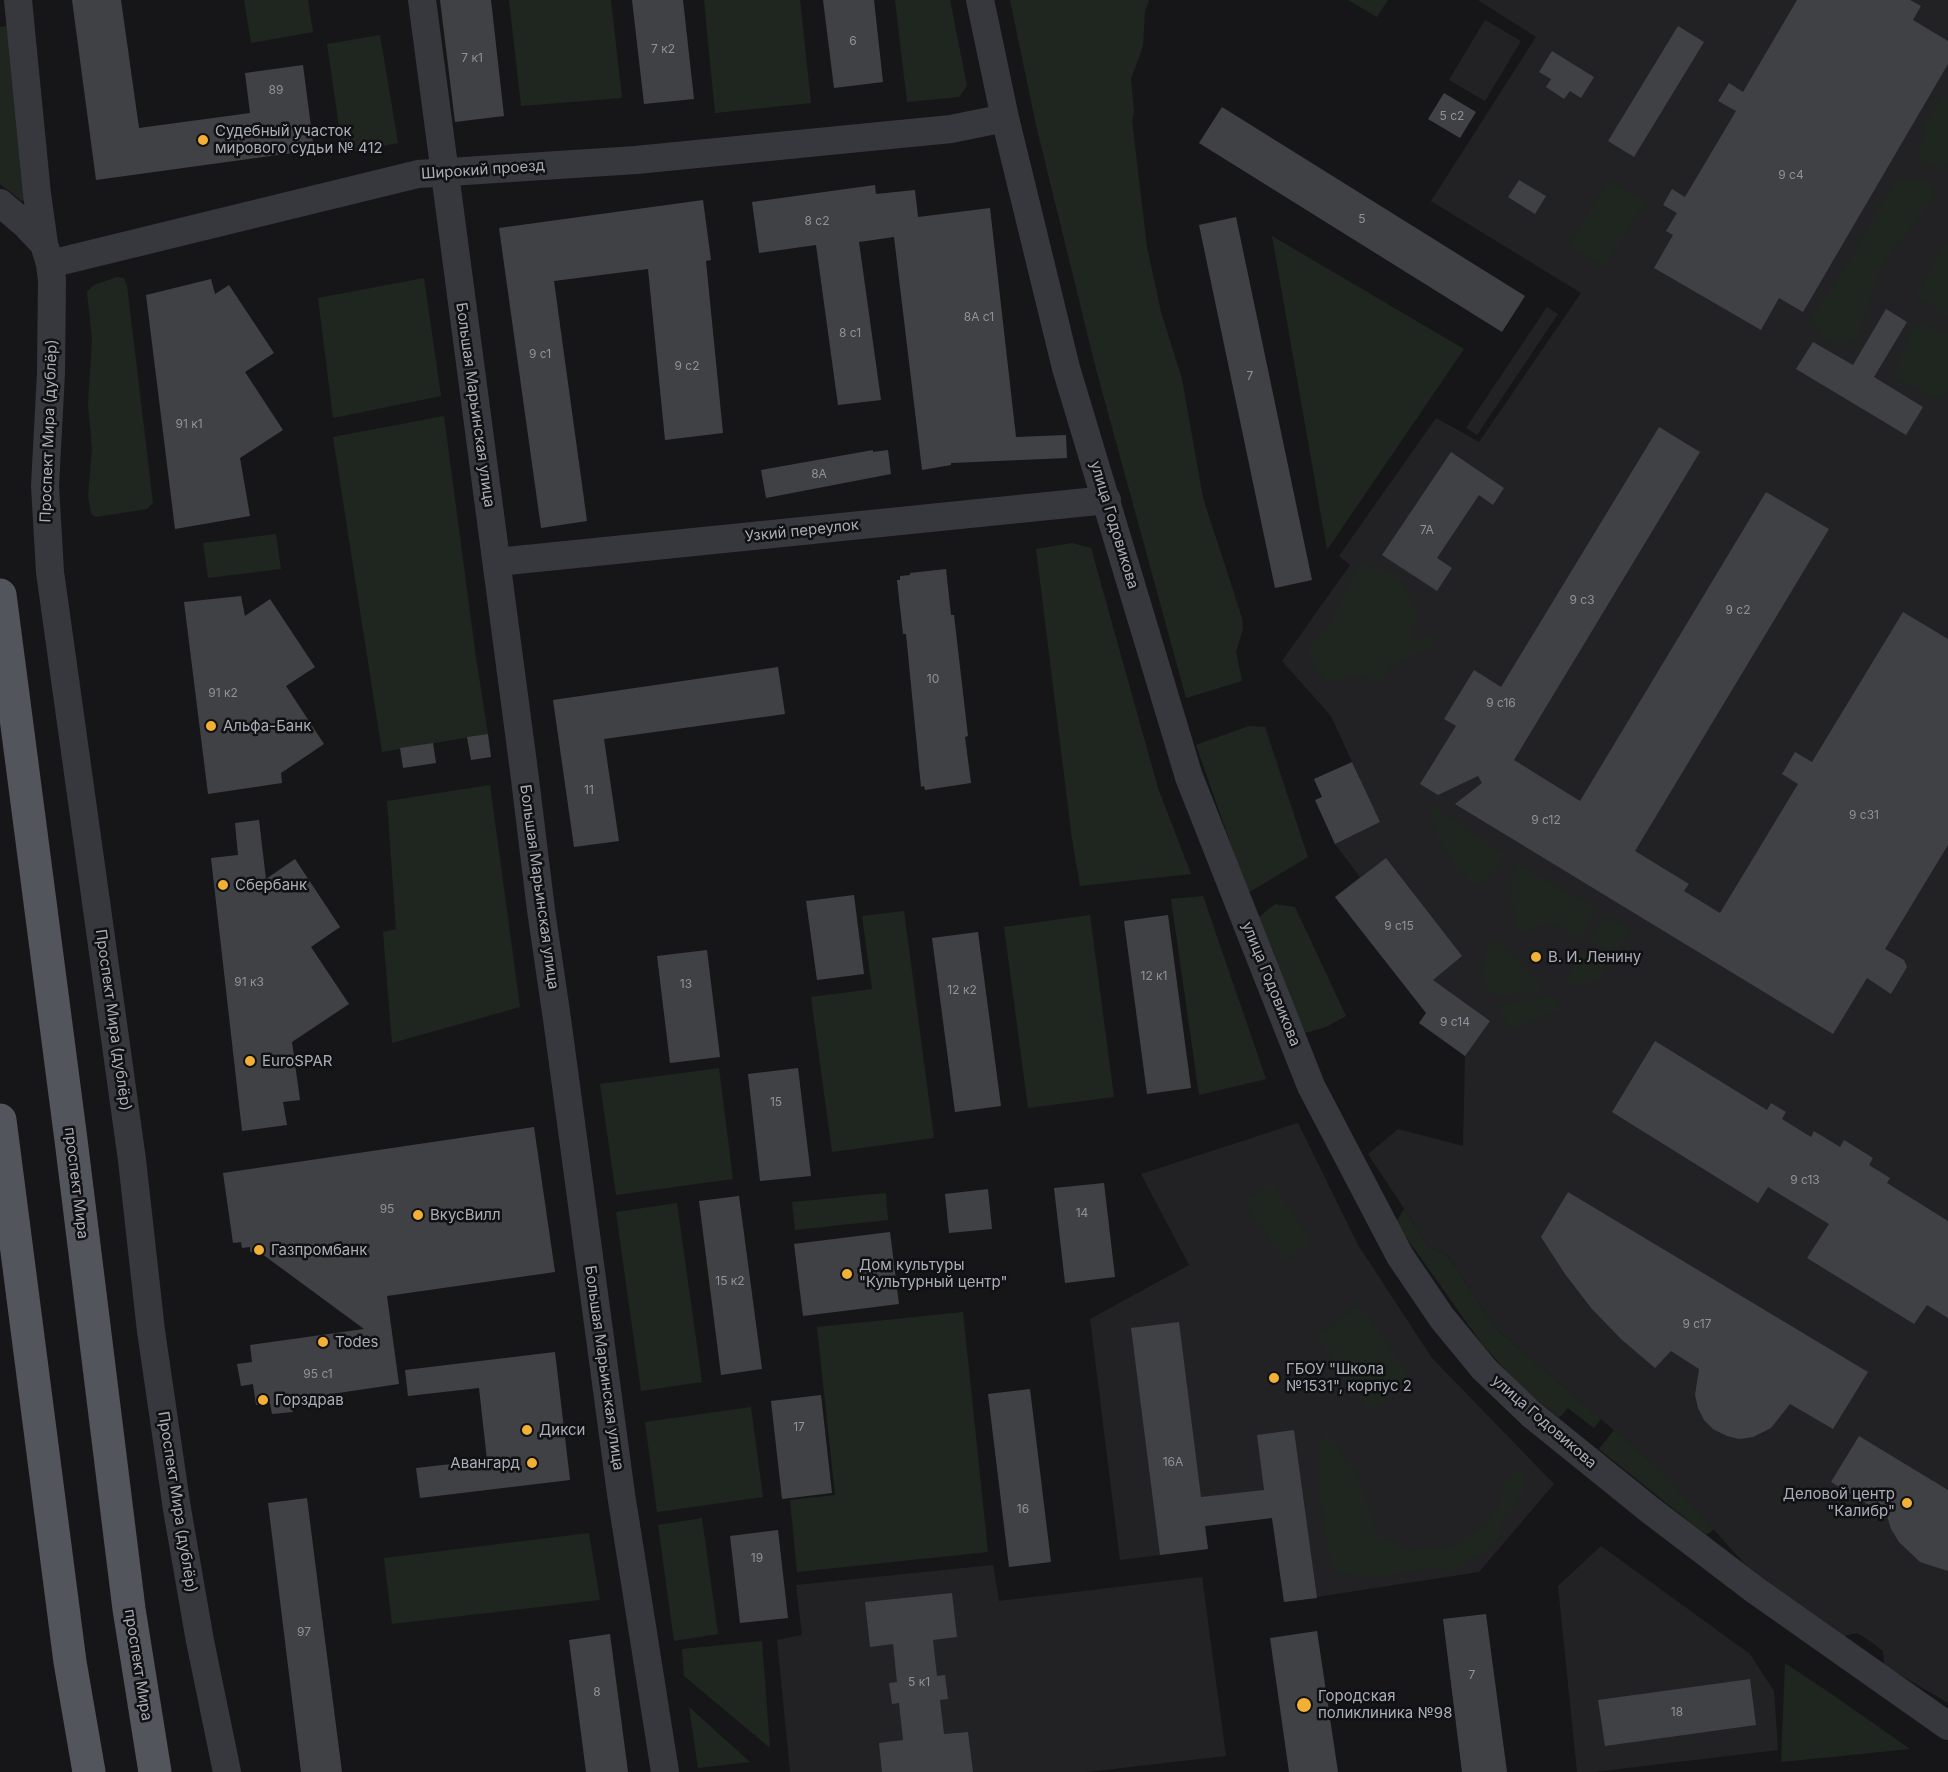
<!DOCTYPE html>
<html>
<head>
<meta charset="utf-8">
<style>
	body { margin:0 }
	canvas { display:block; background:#161618 }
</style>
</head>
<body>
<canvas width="1948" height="1772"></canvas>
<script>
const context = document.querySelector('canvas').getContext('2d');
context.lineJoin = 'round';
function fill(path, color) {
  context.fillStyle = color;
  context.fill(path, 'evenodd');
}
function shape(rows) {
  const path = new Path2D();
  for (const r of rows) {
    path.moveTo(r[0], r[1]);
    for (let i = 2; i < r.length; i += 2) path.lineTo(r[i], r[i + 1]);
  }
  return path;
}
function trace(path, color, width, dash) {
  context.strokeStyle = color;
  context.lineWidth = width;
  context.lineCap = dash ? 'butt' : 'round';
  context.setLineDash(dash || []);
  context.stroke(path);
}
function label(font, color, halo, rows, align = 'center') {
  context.font = font + ' Inter,sans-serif';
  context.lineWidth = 5;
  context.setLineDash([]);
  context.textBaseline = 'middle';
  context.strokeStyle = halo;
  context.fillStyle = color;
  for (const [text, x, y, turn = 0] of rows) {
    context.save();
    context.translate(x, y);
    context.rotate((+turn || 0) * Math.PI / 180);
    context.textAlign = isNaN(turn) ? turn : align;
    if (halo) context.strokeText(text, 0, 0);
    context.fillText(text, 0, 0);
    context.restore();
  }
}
fill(shape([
	[1478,0,1948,0,1948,1703,1884,1665,1883,1651,1870,1641,1857,1633,1840,1637,1757,1575,1743,1562,1659,1469,1495,1328,1447,1255,1430,1248,1368,1154,1398,1129,1463,1146,1465,1056,1432,1006,1412,995,1335,897,1360,877,1335,844,1315,800,1360,779,1331,716,1282,661,1350,565,1339,556,1436,418,1479,442,1581,293,1431,201,1536,37],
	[1485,20,1521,41,1485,101,1449,80],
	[1547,307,1558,314,1477,435,1466,428],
	[1298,1123,1358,1245,1432,1358,1554,1484,1479,1572,1284,1602,1272,1518,1205,1526,1208,1549,1120,1560,1090,1319,1189,1265,1141,1174],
	[1601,1546,1750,1654,1774,1691,1778,1750,1594,1772,1577,1772,1558,1586],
	[993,1565,999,1601,1202,1577,1226,1756,1086,1772,790,1772,777,1640,802,1635,796,1585]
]), '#222225');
fill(shape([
	[244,0,308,0,313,32,251,43],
	[509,0,611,0,622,98,521,106],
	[704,0,800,0,811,103,715,113],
	[895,0,950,0,967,86,959,97,907,102],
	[1010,0,1149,0,1145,12,1143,46,1131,79,1134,112,1132,121,1147,247,1161,312,1182,379,1203,498,1242,618,1243,629,1236,652,1242,681,1186,698,1095,365,1036,125],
	[1348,0,1388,0,1377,17],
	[8,26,26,200,22,201,0,184,0,27],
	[380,35,398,143,343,154,327,44],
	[1948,96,1948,163,1939,169,1919,160,1923,128,1940,98],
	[1904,179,1926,179,1933,187,1934,198,1882,265,1857,341,1832,345,1823,338,1810,318,1837,281,1894,183],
	[1609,180,1645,202,1604,267,1568,245],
	[1272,236,1464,349,1327,550],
	[1948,241,1948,316,1915,296],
	[117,277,124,278,127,285,153,503,147,509,96,517,91,514,88,496,92,448,88,405,92,339,87,292,94,285],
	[424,278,441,396,333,418,318,298],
	[1921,322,1948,334,1948,390,1939,400,1928,397,1919,389,1897,381,1895,371,1912,329],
	[444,416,476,658,488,734,382,752,333,437],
	[276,534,281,569,208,578,203,543],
	[1072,543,1091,548,1158,788,1191,874,1080,886,1072,839,1036,549],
	[1364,564,1396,574,1409,593,1417,616,1410,639,1438,636,1431,646,1389,668,1382,681,1352,675,1343,681,1326,680,1313,665,1309,648,1329,628,1358,565],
	[1249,726,1265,727,1308,857,1248,893,1196,745],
	[490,785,520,1007,392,1043,383,932,396,929,387,801],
	[1434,807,1503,854,1493,873,1484,882,1474,884,1455,866,1440,842,1430,817,1430,811],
	[1516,863,1597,909,1581,936,1574,938,1560,927,1549,925,1533,927,1520,934,1509,890],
	[1203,896,1266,1079,1199,1095,1171,899],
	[1275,904,1295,907,1346,1016,1326,1027,1305,1033,1258,918],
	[904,911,934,1138,832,1152,811,997,872,989,862,916],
	[1605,914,1630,929,1615,955,1589,940],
	[1090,915,1114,1097,1028,1108,1004,927],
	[1500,941,1541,985,1541,990,1500,996,1489,990,1480,972,1490,942],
	[1583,950,1608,965,1599,980,1577,986,1565,980],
	[1551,996,1561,1009,1509,1030,1498,1004],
	[719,1068,733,1179,616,1195,600,1084],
	[1272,1182,1312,1243,1284,1262,1244,1201],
	[886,1193,888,1220,795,1230,792,1202],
	[677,1203,702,1382,641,1391,616,1212],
	[1404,1209,1430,1248,1447,1255,1495,1328,1601,1419,1594,1428,1568,1408,1559,1418,1522,1388,1482,1344,1396,1223],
	[1360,1305,1413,1381,1370,1412,1316,1336],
	[963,1312,988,1552,797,1572,790,1500,835,1495,817,1327],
	[751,1407,763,1497,657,1512,645,1422],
	[1614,1430,1659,1469,1714,1529,1706,1535,1599,1449],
	[1328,1433,1360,1481,1378,1534,1406,1550,1460,1544,1486,1523,1501,1503,1505,1481,1522,1467,1526,1488,1506,1515,1493,1547,1454,1571,1429,1569,1373,1578,1338,1573,1331,1564,1319,1496,1320,1441],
	[702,1518,718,1634,674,1641,658,1525],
	[589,1533,600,1600,392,1624,384,1558],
	[762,1641,770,1748,684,1676,682,1649],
	[1785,1663,1833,1695,1910,1749,1781,1762],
	[689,1707,750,1762,698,1768]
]), '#1e261f');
fill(shape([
	[72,0,121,0,139,128,250,113,245,73,303,65,314,150,96,180],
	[440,0,491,0,504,116,455,122],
	[632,0,683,0,694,99,644,104],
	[823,0,874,0,883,82,834,88],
	[1797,0,1910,0,1921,6,1913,20,1948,41,1948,64,1803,312,1779,298,1761,330,1654,268,1673,235,1666,231,1677,213,1663,205,1672,189,1685,197,1736,111,1718,101,1729,83,1743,92],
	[1678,26,1704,42,1634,157,1608,141],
	[1552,51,1594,77,1581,98,1570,91,1564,99,1546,87,1551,79,1539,72],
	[1444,93,1476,112,1460,138,1428,119],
	[1222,107,1525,296,1502,332,1199,143],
	[1519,180,1546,196,1535,214,1508,197],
	[875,185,876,194,915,190,918,217,990,208,1016,437,1066,435,1067,458,951,463,951,465,922,470,894,237,859,242,881,400,838,405,816,245,759,253,752,202],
	[703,200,711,260,706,261,723,433,665,440,648,269,554,281,587,521,541,528,499,228],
	[1236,217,1312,580,1275,588,1199,225],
	[211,279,215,294,229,285,274,353,245,372,283,430,240,458,250,516,175,529,146,295],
	[1886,309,1907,322,1874,377,1923,407,1906,435,1796,369,1813,342,1853,365],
	[1659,427,1700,452,1514,760,1580,801,1766,492,1829,529,1635,851,1689,884,1684,891,1720,913,1798,784,1782,774,1795,752,1812,762,1903,612,1948,639,1948,845,1885,949,1904,960,1907,967,1891,994,1867,978,1833,1034,1455,804,1482,783,1478,776,1438,795,1420,784,1456,726,1444,719,1474,670,1501,687],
	[873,450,873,452,888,450,891,474,766,498,761,470],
	[1451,452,1504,488,1493,505,1479,495,1437,558,1452,568,1437,591,1382,555],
	[946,569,951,615,954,615,968,736,965,737,971,783,925,790,924,786,921,787,906,634,903,634,897,580,900,580,900,576,910,575,910,573],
	[241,596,245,616,270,599,315,667,286,686,324,744,281,773,282,783,208,794,184,602],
	[778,667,785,714,604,739,619,841,574,847,553,700],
	[488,734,491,757,471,760,467,737],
	[433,743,436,763,403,768,400,748],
	[1352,762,1380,822,1335,844,1315,800,1322,797,1314,779],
	[259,820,266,879,295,859,340,927,311,947,349,1004,292,1042,300,1100,283,1102,287,1125,242,1131,211,858,238,855,235,823],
	[1386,858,1462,956,1433,980,1490,1021,1465,1056,1419,1023,1426,1013,1335,897],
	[854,895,864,974,817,980,806,901],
	[1168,915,1191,1088,1147,1094,1124,921],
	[978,932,1001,1106,955,1112,932,938],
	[707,950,720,1057,670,1063,657,956],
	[1655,1041,1767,1110,1771,1103,1786,1112,1782,1119,1811,1137,1814,1131,1840,1147,1844,1140,1873,1158,1869,1165,1890,1178,1887,1183,1948,1221,1948,1318,1927,1305,1914,1324,1807,1258,1829,1224,1768,1187,1758,1203,1612,1112],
	[798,1068,811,1176,760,1181,748,1074],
	[534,1127,555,1272,387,1296,399,1384,291,1400,293,1412,272,1414,270,1403,256,1405,253,1384,241,1386,237,1364,252,1362,250,1345,364,1329,258,1251,250,1252,250,1247,242,1248,241,1242,233,1243,223,1173],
	[1104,1183,1115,1277,1065,1283,1054,1188],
	[988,1189,992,1229,949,1233,945,1194],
	[1568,1192,1868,1372,1833,1429,1790,1404,1771,1428,1753,1437,1739,1439,1727,1436,1713,1429,1704,1420,1698,1408,1695,1395,1699,1369,1671,1351,1655,1368,1621,1339,1592,1309,1565,1274,1541,1237],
	[739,1196,762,1369,721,1375,699,1201],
	[890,1232,899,1304,803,1316,794,1244],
	[1179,1322,1201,1497,1264,1490,1257,1435,1294,1430,1317,1598,1284,1602,1272,1518,1205,1526,1208,1549,1160,1555,1131,1328],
	[555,1352,570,1480,420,1498,416,1468,487,1460,479,1388,408,1396,405,1370],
	[1030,1389,1051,1562,1009,1567,988,1394],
	[821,1395,832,1493,782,1499,771,1401],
	[1859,1436,1948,1490,1948,1571,1920,1562,1899,1542,1891,1529,1887,1516,1831,1482],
	[307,1498,320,1601,342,1772,301,1772,268,1503],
	[778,1530,788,1618,740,1623,730,1536],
	[952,1593,957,1637,933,1640,937,1676,945,1675,948,1699,940,1700,944,1734,968,1732,973,1772,882,1772,879,1743,903,1740,899,1703,892,1704,889,1683,897,1682,893,1644,870,1647,865,1602],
	[1486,1614,1507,1772,1462,1772,1443,1619],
	[1317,1631,1338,1772,1289,1772,1270,1638],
	[610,1634,628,1772,586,1772,569,1640],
	[1750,1679,1756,1725,1605,1746,1598,1700]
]), '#404145');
trace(shape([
	[18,0,37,194,44,244],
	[422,0,524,771,541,910,557,1019,621,1494,665,1772],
	[980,0,1005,118,1066,368,1189,777,1311,1086,1400,1256,1442,1318,1484,1369,1531,1414,1650,1510,1755,1590,1948,1726],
	[0,203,26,225,44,244,50,264,52,280,51,373,45,486,50,572,132,1160,151,1331,177,1509,200,1641,227,1772],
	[50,264,418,174,636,160,951,129,1005,118],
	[497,562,1107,500]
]), '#37383d', 28);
trace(shape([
	[0,595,71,1140,129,1609,155,1772],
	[0,1120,70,1662,89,1772]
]), '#53555c', 33);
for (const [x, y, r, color] of [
	[203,140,6,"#f2b134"],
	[211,726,6,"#f2b134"],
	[223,885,6,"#f2b134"],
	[1536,957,6,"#f2b134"],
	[250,1061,6,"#f2b134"],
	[418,1215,6,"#f2b134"],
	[259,1250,6,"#f2b134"],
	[847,1274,6,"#f2b134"],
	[323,1342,6,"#f2b134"],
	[1274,1378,6,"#f2b134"],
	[263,1400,6,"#f2b134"],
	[527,1430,6,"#f2b134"],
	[532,1463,6,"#f2b134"],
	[1907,1503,6,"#f2b134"],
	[1304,1705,8,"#f2b134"]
]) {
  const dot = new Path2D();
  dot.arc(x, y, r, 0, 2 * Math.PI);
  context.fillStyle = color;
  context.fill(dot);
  trace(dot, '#111113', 2);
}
label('12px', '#8e929b', null, [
	["6",853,41],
	["7 к2",663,49],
	["7 к1",472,58],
	["89",276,90],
	["5 с2",1452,116],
	["9 с4",1791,175],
	["5",1362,219],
	["8 с2",817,221],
	["8А с1",979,317],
	["8 с1",850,333],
	["9 с1",540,354],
	["9 с2",687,366],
	["7",1250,376],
	["91 к1",189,424],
	["8А",819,474],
	["7А",1427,530],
	["9 с3",1582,600],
	["9 с2",1738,610],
	["10",933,679],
	["91 к2",223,693],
	["9 с16",1501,703],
	["11",589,790],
	["9 с31",1864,815],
	["9 с12",1546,820],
	["9 с15",1399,926],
	["12 к1",1154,976],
	["91 к3",249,982],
	["13",686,984],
	["12 к2",962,990],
	["9 с14",1455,1022],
	["15",776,1102],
	["9 с13",1805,1180],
	["95",387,1209],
	["14",1082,1213],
	["15 к2",730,1281],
	["9 с17",1697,1324],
	["95 с1",318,1374],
	["17",799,1427],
	["16А",1173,1462],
	["16",1023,1509],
	["19",757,1558],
	["97",304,1632],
	["7",1472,1675],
	["5 к1",919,1682],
	["8",597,1692],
	["18",1677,1712]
]);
label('15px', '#a8adb8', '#111113', [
	["Судебный участок",215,131],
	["мирового судьи № 412",215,148],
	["Альфа-Банк",223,726],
	["Сбербанк",235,885],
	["В. И. Ленину",1548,957],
	["EuroSPAR",262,1061],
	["ВкусВилл",430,1215],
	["Газпромбанк",271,1250],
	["Дом культуры",859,1265],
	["\"Культурный центр\"",859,1282],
	["Todes",335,1342],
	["ГБОУ \"Школа",1286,1369],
	["№1531\", корпус 2",1286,1386],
	["Горздрав",275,1400],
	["Дикси",539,1430],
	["Авангард",520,1463,"right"],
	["Деловой центр",1895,1494,"right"],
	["\"Калибр\"",1895,1511,"right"],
	["Городская",1318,1696],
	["поликлиника №98",1318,1713]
], 'left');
label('15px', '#a8adb8', '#111113', [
	["Широкий проезд",483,170,-4],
	["Большая Марьинская улица",475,405,82],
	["Проспект Мира (дублёр)",49,431,-88],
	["улица Годовикова",1114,525,73],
	["Узкий переулок",802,531,-6],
	["Большая Марьинская улица",539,887,82],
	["улица Годовикова",1271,984,68],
	["Проспект Мира (дублёр)",113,1020,82],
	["проспект Мира",76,1183,83],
	["Большая Марьинская улица",604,1368,82],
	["улица Годовикова",1544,1422,41],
	["Проспект Мира (дублёр)",177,1502,81],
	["проспект Мира",138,1665,81]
]);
</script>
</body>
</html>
